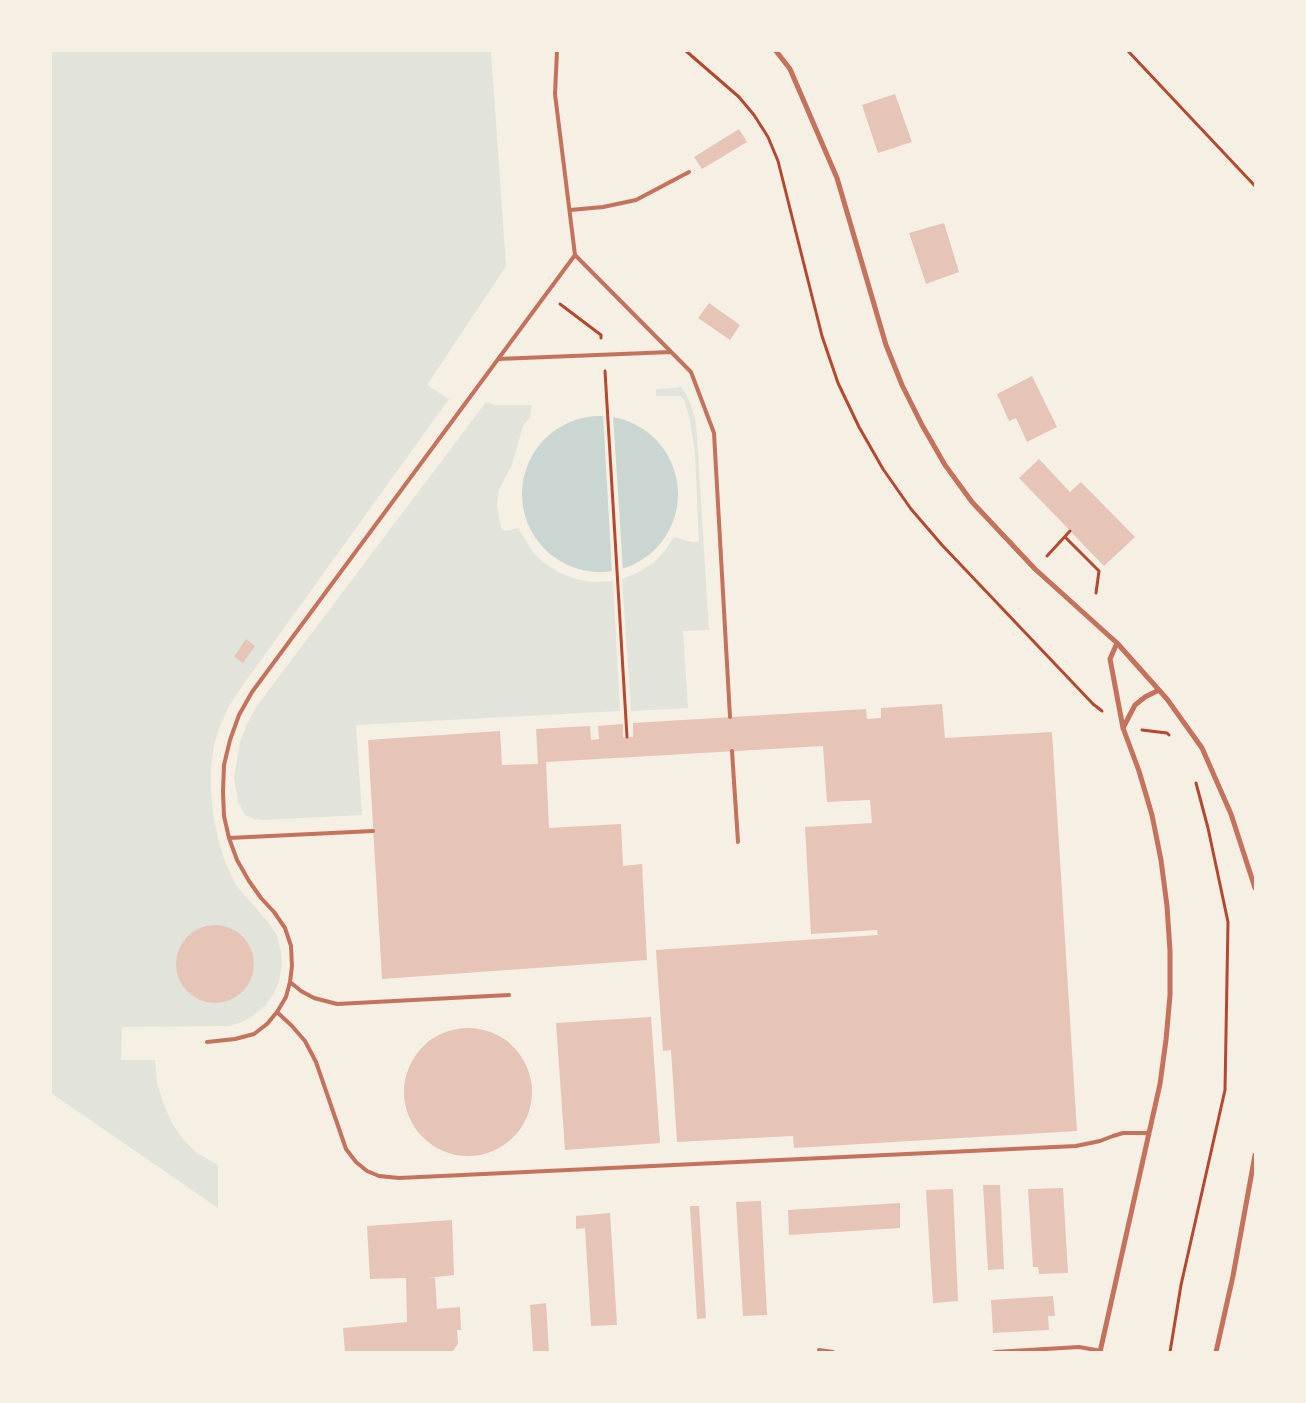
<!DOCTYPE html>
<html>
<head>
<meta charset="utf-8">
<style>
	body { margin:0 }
	#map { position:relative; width:1306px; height:1403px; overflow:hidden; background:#f6efe4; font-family:"Titillium Web",sans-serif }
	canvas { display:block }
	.frame { position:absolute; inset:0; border:52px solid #f6efe4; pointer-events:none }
</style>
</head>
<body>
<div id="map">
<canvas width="1306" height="1403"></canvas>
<div class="frame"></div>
</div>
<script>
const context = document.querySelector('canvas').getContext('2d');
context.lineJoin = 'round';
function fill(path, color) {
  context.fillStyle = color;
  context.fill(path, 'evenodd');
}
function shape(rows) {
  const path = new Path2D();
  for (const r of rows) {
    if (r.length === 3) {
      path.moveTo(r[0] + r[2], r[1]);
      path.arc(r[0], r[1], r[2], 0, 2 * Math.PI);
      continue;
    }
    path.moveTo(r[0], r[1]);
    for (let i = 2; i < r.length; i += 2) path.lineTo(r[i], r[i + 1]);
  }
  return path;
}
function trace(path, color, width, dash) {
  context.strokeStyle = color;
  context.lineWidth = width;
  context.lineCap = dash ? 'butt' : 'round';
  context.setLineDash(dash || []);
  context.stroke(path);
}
fill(shape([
	[51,51,491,51,506,266,427,385,449,399,238,692,228,708,220,726,214,745,211,768,211,791,213,814,218,838,225,862,236,885,268,922,277,935,281,951,282,966,279,982,273,995,265,1006,254,1015,242,1022,229,1026,122,1027,121,1060,155,1060,157,1083,164,1105,172,1123,183,1139,197,1153,218,1165,218,1208,51,1093],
	[215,933,225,935,238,943,244,954,246,963,245,972,237,986,226,993,217,995,207,994,194,986,188,978,184,966,187,951,193,943,206,935],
	[681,386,690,402,695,419,697,436,709,630,683,631,688,708,631,711,622,579,639,572,653,563,665,551,674,537,692,542,699,542,695,452,689,416,684,400,681,396,656,396,656,389,675,388],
	[486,402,495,405,532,405,530,417,523,426,512,465,499,490,497,505,501,528,505,531,518,528,533,552,543,562,558,572,576,579,594,582,613,581,620,711,356,725,362,815,263,820,254,819,245,815,238,802,234,778,240,742,247,724,256,707]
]), '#e2e4dc');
fill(shape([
	[600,494,78]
]), '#c9d6d2');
fill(shape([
	[603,414,613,415,623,571,612,574]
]), '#f6efe4');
fill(shape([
	[895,94,912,142,878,153,862,105],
	[739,129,747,142,702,169,694,157],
	[944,223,959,272,926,284,909,233],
	[709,303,740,325,730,340,698,318],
	[1032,376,1057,427,1027,442,1016,418,1009,421,997,394],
	[1039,459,1070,492,1081,482,1135,537,1104,566,1019,478],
	[246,639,255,646,243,663,234,657],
	[942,704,945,738,1052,732,1077,1131,794,1148,793,1136,677,1142,671,1050,663,1051,656,950,878,935,877,930,811,934,805,827,872,823,870,800,827,802,823,746,546,762,549,828,621,824,623,866,642,864,647,960,382,979,368,740,500,731,502,765,538,764,536,729,590,726,591,740,599,739,598,726,623,724,623,737,633,737,633,723,866,709,867,719,881,718,881,708],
	[215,964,39],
	[651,1017,660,1143,565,1150,556,1023],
	[468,1092,64],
	[983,1185,1000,1185,1004,1269,988,1270],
	[1063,1188,1068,1273,1039,1274,1038,1267,1033,1267,1028,1189],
	[953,1189,958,1301,933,1303,926,1190],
	[761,1201,767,1315,743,1316,736,1202],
	[900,1203,900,1228,789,1235,788,1210],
	[690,1206,699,1206,706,1318,697,1319],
	[610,1213,617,1325,591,1326,585,1228,576,1229,576,1216],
	[452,1220,454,1275,428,1278,435,1278,437,1309,460,1307,461,1330,457,1330,458,1344,452,1352,345,1352,343,1328,407,1322,406,1278,370,1279,367,1226],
	[1053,1296,1055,1316,1048,1316,1049,1330,993,1333,991,1300],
	[546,1303,549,1352,533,1352,530,1305]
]), '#e6c5b7');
trace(shape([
	[686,51,739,97,754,115,768,137,778,161,822,336,838,383,859,427,883,469,911,509,942,545,1093,704,1102,711],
	[1128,51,1255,186],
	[560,304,601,335,601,338],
	[605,371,627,737],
	[1065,537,1099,571,1096,593],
	[1047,556,1070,531],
	[1142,730,1167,733,1169,735],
	[1170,1352,1181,1285,1225,1090,1228,922,1208,828,1196,783]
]), '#b5482f', 3);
trace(shape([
	[557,51,555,94,575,255,691,372,714,433,730,717],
	[570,210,603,207,636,200,689,172],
	[498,359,671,352],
	[732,751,738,842],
	[229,838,373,831],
	[290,982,301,991,314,998,337,1004,509,995],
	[277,1012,292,1026,305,1041,316,1062,346,1149,356,1162,367,1171,379,1176,399,1178,1076,1146,1100,1141,1113,1136,1123,1133,1149,1133],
	[207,1042,235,1039,254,1034,267,1024,277,1012,286,997,290,982,292,966,291,946,285,928,274,912,261,898,249,881,237,860,229,838,224,816,223,792,224,765,230,740,239,715,252,692,575,255],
	[819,1350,833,1352],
	[995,1352,1079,1347,1101,1351]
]), '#c5725c', 4);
trace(shape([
	[776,51,790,69,837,178,886,345,902,385,922,425,945,465,972,502,1035,569,1117,643,1167,699,1202,748,1231,814,1255,888],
	[1123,728,1135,705,1145,697,1159,690],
	[1100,1352,1160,1084,1166,1040,1170,995,1170,951,1167,906,1161,860,1152,815,1139,771,1123,728,1110,659,1117,643],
	[1216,1352,1233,1276,1255,1155]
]), '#c5725c', 5);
</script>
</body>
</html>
